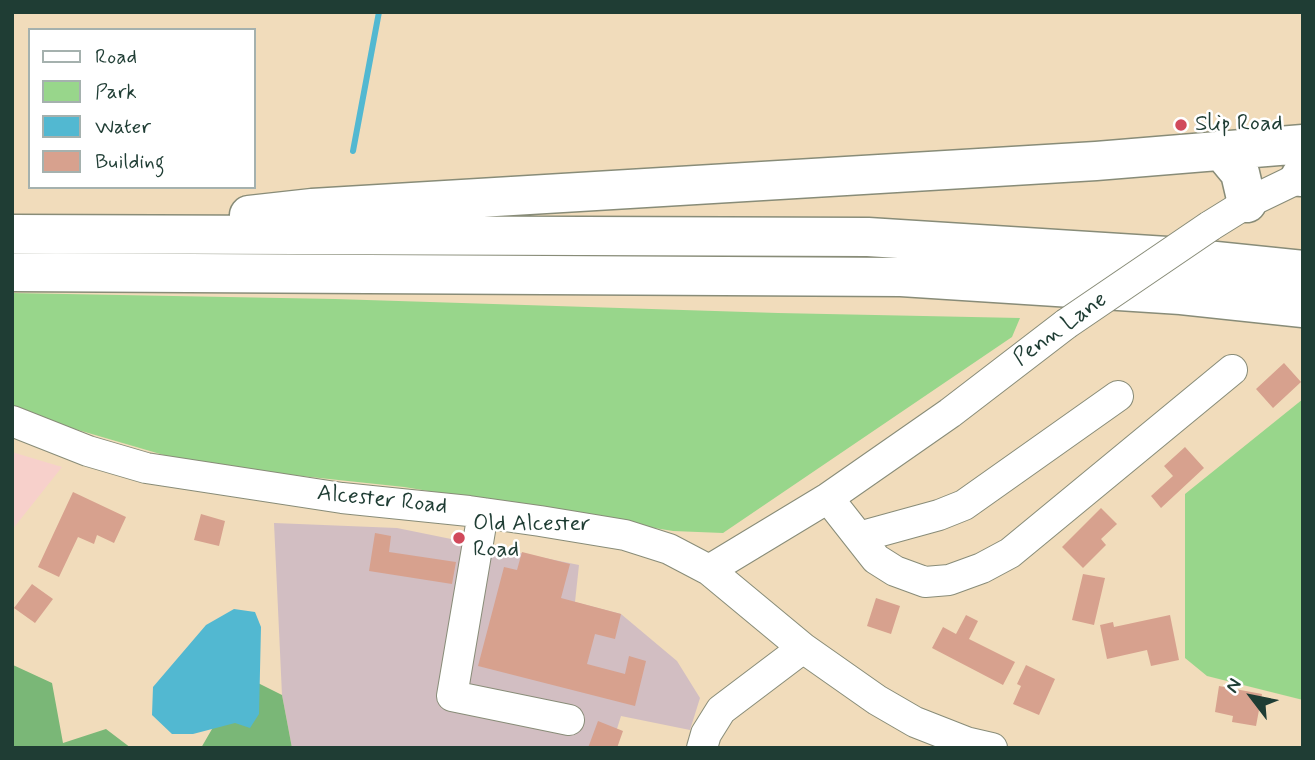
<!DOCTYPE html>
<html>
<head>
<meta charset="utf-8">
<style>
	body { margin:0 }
	#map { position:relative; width:1315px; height:760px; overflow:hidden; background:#f1dcbb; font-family:Mynerve,sans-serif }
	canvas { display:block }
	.frame { position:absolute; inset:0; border:14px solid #1f3d34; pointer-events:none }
	.legend { position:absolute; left:28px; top:28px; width:228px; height:161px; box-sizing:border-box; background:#fff; border:2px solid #a5b1ae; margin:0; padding:9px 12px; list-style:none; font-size:21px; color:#1f3d34 }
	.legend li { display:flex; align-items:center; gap:14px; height:35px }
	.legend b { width:35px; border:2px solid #a5b1ae }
	.north { position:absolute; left:1217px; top:662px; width:70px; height:70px; -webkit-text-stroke:5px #fff; paint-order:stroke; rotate:302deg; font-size:19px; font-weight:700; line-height:28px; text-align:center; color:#1f3d34 }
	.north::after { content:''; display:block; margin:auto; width:24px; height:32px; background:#1f3d34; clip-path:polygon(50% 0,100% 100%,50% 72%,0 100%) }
</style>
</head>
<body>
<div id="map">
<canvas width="1315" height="760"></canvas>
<div class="frame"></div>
<ul class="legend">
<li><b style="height:9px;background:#fff"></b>Road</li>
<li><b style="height:19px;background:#98d68b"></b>Park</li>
<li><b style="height:19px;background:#52b8d1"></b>Water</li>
<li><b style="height:19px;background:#d7a18e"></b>Building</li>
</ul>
<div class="north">N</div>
</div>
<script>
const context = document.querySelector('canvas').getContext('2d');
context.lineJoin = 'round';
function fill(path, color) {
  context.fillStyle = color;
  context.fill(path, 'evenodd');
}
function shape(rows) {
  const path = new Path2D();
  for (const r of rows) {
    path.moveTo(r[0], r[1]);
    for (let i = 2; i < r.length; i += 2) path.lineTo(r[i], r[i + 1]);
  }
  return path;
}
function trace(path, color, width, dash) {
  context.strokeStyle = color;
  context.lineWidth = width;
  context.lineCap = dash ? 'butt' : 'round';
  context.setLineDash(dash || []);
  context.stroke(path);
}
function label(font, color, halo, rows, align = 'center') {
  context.font = font + ' Mynerve,sans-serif';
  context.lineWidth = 5;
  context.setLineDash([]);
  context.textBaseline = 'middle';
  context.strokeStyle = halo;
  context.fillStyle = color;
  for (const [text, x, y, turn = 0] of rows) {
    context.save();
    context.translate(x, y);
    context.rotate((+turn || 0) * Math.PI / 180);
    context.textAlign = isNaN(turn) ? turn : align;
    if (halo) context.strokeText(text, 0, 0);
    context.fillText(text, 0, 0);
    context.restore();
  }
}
fill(shape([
	[12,452,62,467,12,530]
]), '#f7d0cb');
fill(shape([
	[274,523,397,528,579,565,575,602,621,614,677,661,700,698,690,730,621,716,611,748,292,748,282,695]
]), '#d2bec2');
fill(shape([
	[12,293,335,299,778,313,1020,318,1012,337,723,533,673,531,404,487,198,465,54,423,12,408],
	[1303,399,1303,700,1207,676,1185,658,1185,494]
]), '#98d68b');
fill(shape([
	[13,665,52,683,63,743,106,729,131,748,12,748],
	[258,683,282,695,292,748,201,748,223,710]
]), '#7ab777');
fill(shape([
	[234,609,255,612,261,627,259,714,250,728,235,723,193,734,172,734,152,715,153,687,206,625]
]), '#52b8d1');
trace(shape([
	[353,151,379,12]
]), '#52b8d1', 6);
fill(shape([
	[1284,363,1301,382,1273,408,1256,389],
	[1185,447,1204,468,1161,508,1151,496,1173,476,1164,466],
	[73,492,126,517,114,543,97,535,94,544,78,537,59,577,38,567],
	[1101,508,1117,524,1101,539,1106,545,1083,568,1062,547],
	[201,514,225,521,219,546,194,540],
	[375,533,391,536,389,552,456,562,452,584,369,571],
	[522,552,570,564,561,598,621,614,615,639,595,634,587,664,625,674,629,656,646,661,635,706,478,666,504,567,517,570],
	[1083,574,1105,578,1094,625,1072,620],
	[32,584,53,599,35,623,14,608],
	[876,598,900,606,891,634,867,626],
	[966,615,978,621,969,639,1015,662,1003,685,932,648,943,627,956,634],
	[1170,615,1179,660,1151,666,1147,650,1107,659,1100,625,1113,622,1114,627],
	[1026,665,1055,679,1039,715,1013,704,1021,686,1017,684],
	[1219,686,1262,694,1256,726,1232,722,1233,716,1215,712],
	[598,721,623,731,617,748,588,748]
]), '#d7a18e');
const minor = shape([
	[1210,226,1247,203,1303,176],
	[12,421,88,451,146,468,342,498,469,511,540,521,625,535,669,549,709,570,803,648,877,700,915,722,966,742,992,748],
	[828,498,876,559,895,571,925,582,949,580,982,568,1010,553,1232,370],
	[483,513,452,696,569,720],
	[859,537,939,515,964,505,1118,396],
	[709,570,828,498,950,413,1066,324],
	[702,748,706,734,721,710,803,648]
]);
const highway = shape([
	[1221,150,1240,173,1247,203],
	[1300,177,1303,177],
	[249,215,312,208,1096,161,1303,144],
	[12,234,868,237,1167,256,1303,270],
	[12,272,901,277,1181,295,1303,308]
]);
trace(minor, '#888c78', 32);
trace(highway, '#888c78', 41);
trace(minor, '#fff', 30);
trace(highway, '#fff', 38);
const minorBridge = shape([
	[1066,324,1210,226]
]);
trace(minorBridge, '#888c78', 32, []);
trace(minorBridge, '#fff', 30);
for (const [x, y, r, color] of [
	[1181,125,7,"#d1495b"],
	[459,538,7,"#d1495b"]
]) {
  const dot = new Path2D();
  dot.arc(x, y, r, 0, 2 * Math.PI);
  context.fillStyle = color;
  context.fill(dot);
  trace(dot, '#fff', 2.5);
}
label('23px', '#1f3d34', '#fff', [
	["Slip Road",1195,125],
	["Old Alcester",473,525],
	["Road",473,551]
], 'left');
label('23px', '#1f3d34', '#fff', [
	["Penn Lane",1061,330,-36],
	["Alcester Road",382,501,6]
]);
</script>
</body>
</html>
